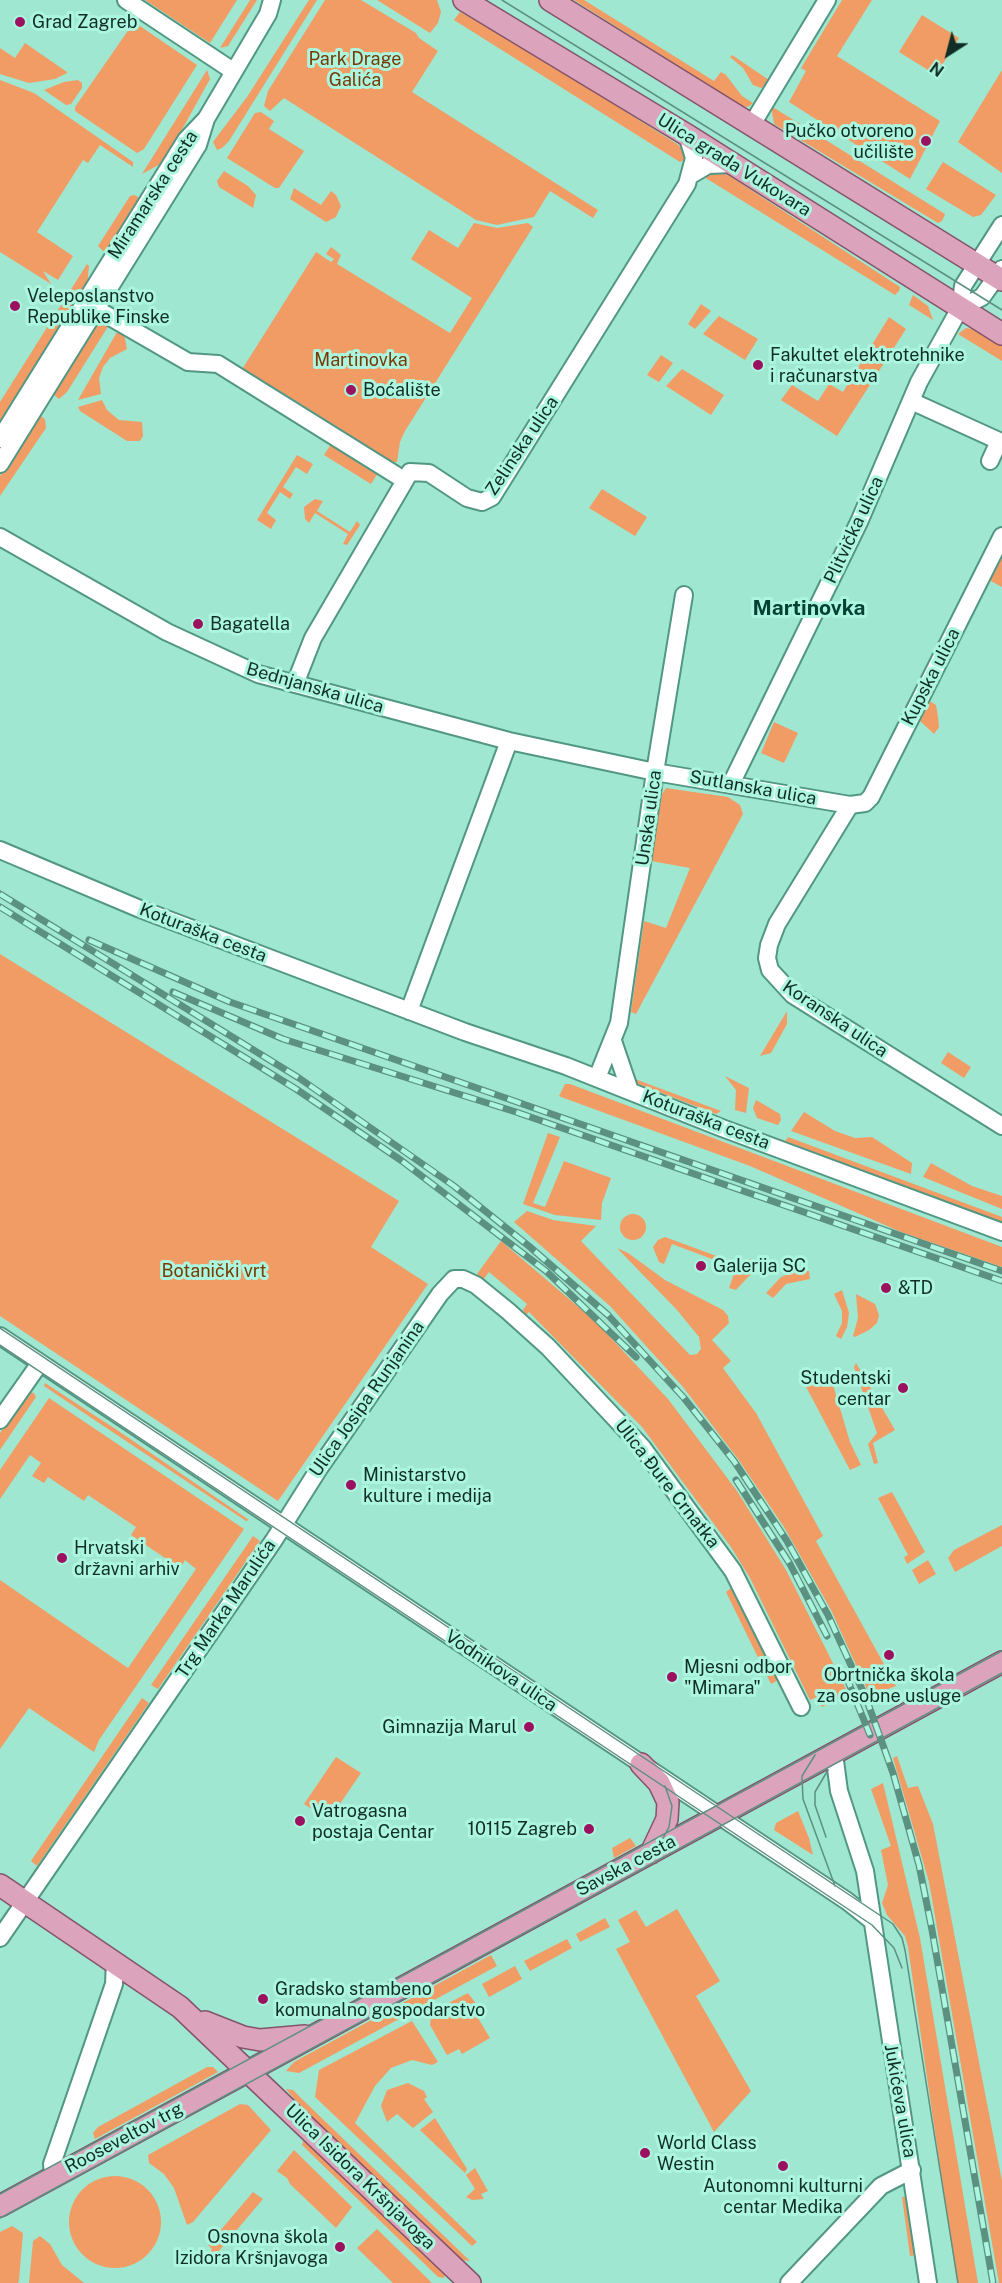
<!DOCTYPE html>
<html>
<head>
<meta charset="utf-8">
<style>
	body { margin:0 }
	#map { position:relative; width:1002px; height:2283px; overflow:hidden; background:#9fe7d1; font-family:"Public Sans",sans-serif }
	canvas { display:block }
	.north { position:absolute; left:918px; top:24px; width:60px; height:60px; -webkit-text-stroke:4px #acf5de; paint-order:stroke; rotate:216deg; font-size:16px; font-weight:700; line-height:24px; text-align:center; color:#102e26 }
	.north::after { content:''; display:block; margin:auto; width:21px; height:27px; background:#102e26; clip-path:polygon(50% 0,100% 100%,50% 72%,0 100%) }
</style>
</head>
<body>
<div id="map">
<canvas width="1002" height="2283"></canvas>
<div class="north">N</div>
</div>
<script>
const context = document.querySelector('canvas').getContext('2d');
context.lineJoin = 'round';
function fill(path, color) {
  context.fillStyle = color;
  context.fill(path, 'evenodd');
}
function shape(rows) {
  const path = new Path2D();
  for (const r of rows) {
    if (r.length === 3) {
      path.moveTo(r[0] + r[2], r[1]);
      path.arc(r[0], r[1], r[2], 0, 2 * Math.PI);
      continue;
    }
    path.moveTo(r[0], r[1]);
    for (let i = 2; i < r.length; i += 2) path.lineTo(r[i], r[i + 1]);
  }
  return path;
}
function trace(path, color, width, dash) {
  context.strokeStyle = color;
  context.lineWidth = width;
  context.lineCap = dash ? 'butt' : 'round';
  context.setLineDash(dash || []);
  context.stroke(path);
}
function label(font, color, halo, rows, align = 'center') {
  context.font = font + ' "Public Sans",sans-serif';
  context.lineWidth = 6;
  context.setLineDash([]);
  context.textBaseline = 'middle';
  context.strokeStyle = halo;
  context.fillStyle = color;
  for (const [text, x, y, turn = 0] of rows) {
    context.save();
    context.translate(x, y);
    context.rotate((+turn || 0) * Math.PI / 180);
    context.textAlign = isNaN(turn) ? turn : align;
    if (halo) context.strokeText(text, 0, 0);
    context.fillText(text, 0, 0);
    context.restore();
  }
}
fill(shape([
	[145,0,237,0,210,43],
	[250,0,257,0,228,46,220,48],
	[309,0,317,0,229,141,222,148,217,150,213,142,247,97],
	[325,0,361,0,416,33,419,38,438,51,412,92,598,210,593,218,550,191,534,217,497,225,476,220,284,98,270,111,264,106,268,91],
	[377,0,437,0,441,12,438,23,430,33],
	[574,0,584,0,714,81,721,72,726,75,742,96,753,103,748,107,742,106],
	[842,0,872,0,837,56,940,121,910,179,789,102,806,71,801,68],
	[460,12,512,40,677,144,686,152,686,159,680,162,454,20],
	[922,15,959,38,936,75,899,52],
	[134,22,197,65,144,149,137,153,75,111,75,107],
	[25,43,67,72,67,73,55,79,29,83,0,74,0,48,15,58],
	[732,55,769,80,767,85,761,88,753,85,743,68,730,57],
	[207,70,210,79,164,162,142,174],
	[1002,70,1002,173,958,142],
	[0,80,34,93,133,162,133,167,100,145,88,163,83,160,37,232,73,256,58,280,43,271,51,284,0,252],
	[78,80,82,83,82,88,71,104,66,105,44,90,64,82],
	[771,106,945,214,942,221,938,223,774,124],
	[261,112,274,121,269,129,304,151,279,188,275,188,227,158,255,113],
	[943,162,996,195,981,215,973,217,968,214,926,189],
	[224,171,248,186,256,195,253,208,219,187,217,181],
	[717,172,728,175,900,287,899,291,895,295,704,177],
	[294,188,321,205,331,191,336,195,341,206,336,217,326,222,290,199],
	[134,195,138,197,139,203,110,249,103,251,98,246,130,196],
	[474,223,497,228,528,223,533,227,405,431,400,442,397,462,392,462,296,401,241,371,316,252,331,262,334,259,326,254,331,247,341,255,337,264,450,333,472,298,411,259,429,230,458,248],
	[87,264,89,266,87,287,0,428,0,402],
	[913,295,928,306,933,320,909,305],
	[701,304,711,311,695,329,688,324],
	[719,316,758,339,745,360,703,334],
	[889,317,906,329,837,436,781,400,792,385,818,401,829,384,843,392],
	[103,322,109,325,67,392,59,399,52,393,91,328],
	[966,328,979,330,1002,344,1002,361,958,334],
	[117,332,124,334,127,349,110,358,103,367,99,378,101,394,78,400],
	[661,355,673,363,659,382,647,375],
	[682,369,724,395,711,415,666,386],
	[102,400,107,410,119,420,142,422,143,436,140,441,127,441,80,411,78,407],
	[39,415,45,419,46,428,0,496,0,476],
	[331,444,378,473,371,484,324,455],
	[297,455,313,464,307,474,296,467,283,487,293,494,290,499,280,492,267,513,276,520,271,529,257,520],
	[602,489,647,517,635,536,589,508],
	[315,499,323,501,317,511,350,532,357,521,360,525,347,545,343,544,348,534,315,513,309,523,305,519,304,507],
	[1002,549,1002,587,989,580,928,700,936,705,938,717,939,727,934,734,919,720,920,713],
	[774,722,798,733,784,763,761,753],
	[666,788,728,797,740,805,743,814,636,1014,631,1012,644,921,666,928,690,868,651,861,662,794],
	[0,954,399,1201,371,1247,428,1284,278,1501,0,1316],
	[787,1011,787,1024,771,1053,760,1056],
	[948,1052,971,1067,964,1078,941,1063],
	[725,1076,749,1088,746,1113,735,1110,736,1090],
	[632,1078,721,1111,716,1114,638,1084],
	[565,1084,570,1084,1002,1247,1002,1267,901,1232,750,1166,561,1097,559,1096],
	[756,1100,780,1114,781,1120,778,1125,757,1118,753,1108],
	[804,1112,835,1131,855,1138,872,1137,912,1163,911,1174,791,1131],
	[548,1133,560,1137,533,1203,545,1207,564,1161,611,1178,602,1203,601,1220,555,1215,523,1204],
	[788,1137,1002,1217,1002,1223,785,1141],
	[931,1163,972,1186,1002,1196,1002,1209,923,1177],
	[527,1211,553,1220,596,1226,581,1241,690,1355,697,1354,701,1349,699,1337,677,1310,617,1248,628,1253,665,1280,723,1310,728,1316,729,1323,712,1340,731,1361,723,1368,756,1413,823,1536,816,1541,896,1686,870,1696,831,1610,784,1527,738,1459,683,1387,610,1306,514,1222],
	[633,1227,13],
	[665,1237,730,1261,767,1258,771,1263,749,1276,736,1290,729,1288,736,1268,672,1244,664,1264,659,1262,653,1247,658,1240],
	[501,1241,596,1322,668,1399,737,1491,786,1570,848,1693,822,1707,817,1697,810,1700,750,1578,731,1547,642,1427,529,1312,526,1315,523,1310,527,1304,489,1272,483,1280,477,1274],
	[796,1271,809,1271,810,1279,786,1284,773,1298,766,1293,781,1277],
	[842,1290,849,1313,847,1327,841,1339,836,1336,842,1323,842,1311,834,1294],
	[856,1294,875,1304,879,1315,877,1323,869,1330,855,1337,853,1336,858,1318],
	[856,1363,895,1430,873,1443,878,1463,874,1464,868,1444,877,1433,854,1367],
	[820,1374,831,1378,850,1442,861,1465,850,1470,803,1381,807,1375],
	[45,1383,117,1430,249,1520,246,1521,90,1417,44,1386],
	[28,1392,34,1393,36,1397,0,1450,0,1433],
	[49,1398,244,1529,99,1740,94,1752,29,1708,0,1749,0,1580,128,1668,196,1569,185,1560,176,1576,164,1568,168,1560,131,1535,136,1527,88,1495,84,1501,48,1477,44,1483,32,1476,41,1463,30,1455,0,1499,0,1470],
	[892,1492,925,1552,907,1564,904,1557,908,1555,878,1498],
	[1002,1525,1002,1546,955,1572,948,1558,954,1550],
	[253,1536,260,1541,158,1689,151,1685],
	[928,1560,936,1574,919,1584,912,1570],
	[731,1588,737,1599,778,1680,771,1684,726,1592],
	[142,1698,149,1703,37,1866,31,1861],
	[897,1756,908,1788,918,1786,933,1824,1002,2181,1002,2283,999,2283,929,1882,893,1758],
	[336,1757,361,1773,329,1820,304,1804],
	[883,1783,920,1938,978,2283,957,2283,908,1947,905,1936,887,1915,882,1903,888,1885,881,1850,891,1846,871,1789],
	[798,1811,809,1838,813,1855,774,1830,776,1823],
	[630,1838,636,1846,614,1858,612,1848],
	[677,1909,720,1981,696,1996,751,2091,714,2132,616,1949,630,1942,618,1920,636,1910,646,1927],
	[605,1918,610,1927,580,1942,576,1934],
	[567,1939,572,1948,530,1971,524,1961],
	[491,1955,497,1966,299,2073,286,2071,294,2062],
	[515,1966,522,1979,489,1997,482,1984],
	[468,1993,475,2002,475,2013,490,2038,462,2054,459,2049,447,2055,430,2025,431,2016,435,2010],
	[412,2021,438,2062,432,2065,412,2060,391,2068,375,2086,355,2123,477,2242,472,2246,315,2097,319,2070],
	[207,2067,213,2067,218,2072,95,2139,93,2133,98,2127],
	[408,2083,424,2091,427,2097,424,2099,433,2112,413,2128,397,2114,387,2122,381,2106,387,2090],
	[286,2089,293,2090,303,2100,470,2261,460,2260,455,2255,300,2106],
	[240,2104,248,2105,271,2130,193,2222,187,2225,174,2188,164,2174,149,2163,148,2155],
	[435,2118,467,2169,465,2173,420,2130],
	[304,2139,445,2275,444,2278,438,2277,302,2145],
	[294,2150,352,2207,336,2228,290,2184,287,2178,277,2171],
	[475,2168,488,2191,481,2194,484,2199,472,2200,466,2197,475,2189,466,2175],
	[115,2222,46],
	[253,2192,263,2199,213,2258,209,2254,212,2249,208,2245],
	[908,2196,917,2255,910,2256,902,2197],
	[12,2226,23,2233,19,2280,18,2283,0,2283,0,2232],
	[377,2229,432,2283,393,2283,357,2248],
	[40,2236,50,2244,62,2265,84,2283,29,2283,33,2241]
]), '#f19c64');
const minor = shape([
	[126,0,233,71],
	[751,126,827,0],
	[691,175,708,165,733,164],
	[960,308,982,297,1002,269],
	[105,314,188,362,218,364,404,480],
	[911,401,999,441,990,461],
	[0,439,186,140,206,119,268,14,272,0],
	[0,464,198,145,206,119],
	[0,537,167,632,258,674,509,741,655,772,850,805,865,803,871,797,1002,536],
	[295,684,313,638,410,472,429,473,467,498,482,502,492,497,687,184,694,158,687,135],
	[731,784,859,522,919,382,960,308,963,286,1002,225],
	[850,805,777,924,769,945,767,958,770,970,793,995,1002,1126],
	[0,850,140,909,465,1032,566,1066,722,1128,1002,1232],
	[409,1011,509,741],
	[613,1041,630,1091],
	[597,1078,619,1023,655,772,684,595],
	[0,1336,847,1901,871,1920],
	[0,1420,40,1363],
	[834,1753,839,1791,865,1871,928,2283],
	[0,1938,274,1540,320,1467,440,1294,454,1279,463,1279,476,1285,508,1311,548,1347,642,1447,733,1571,801,1707],
	[53,2177,52,2164,114,1984,115,1961],
	[789,2283,881,2186,912,2170]
]);
const major = shape([
	[464,0,687,135,1002,334],
	[550,0,1002,280],
	[641,1764,659,1783,668,1802,667,1819,651,1853],
	[0,1885,180,2007,470,2283],
	[205,2022,243,2037,260,2040,305,2036],
	[0,2206,1002,1662]
]);
trace(minor, '#519783', 20);
trace(major, '#84546b', 24);
trace(minor, '#fff', 16);
trace(major, '#dba4bc', 21);
trace(shape([
	[502,0,1002,310],
	[0,1328,893,1924,902,1938,905,1950,958,2283],
	[0,1345,872,1925,894,1948,902,1968],
	[815,1755,802,1776,803,1799,835,1886],
	[826,1837,815,1805,815,1792,828,1770],
	[642,1865,661,1842,669,1827,672,1806,665,1786],
	[0,2194,1002,1651],
	[0,2218,1002,1673]
]), '#5c9081', 1.5);
const rail = shape([
	[0,894,299,1078,454,1186,530,1247,608,1315,684,1398,734,1461,787,1541,828,1615,866,1698,893,1773,919,1865,932,1930,993,2283],
	[0,907,296,1089,402,1161,546,1271,636,1357],
	[89,940,230,1002,1002,1271],
	[173,992,283,1039,516,1112,1002,1281],
	[736,1480,790,1564,827,1636],
	[845,1674,870,1735]
]);
trace(rail, '#5c9081', 7);
trace(rail, '#acf5de', 4.5, [14]);
for (const [x, y, r, color] of [
	[20,22,6,"#9c1060"],
	[926,141,6,"#9c1060"],
	[15,306,6,"#9c1060"],
	[758,365,6,"#9c1060"],
	[351,390,6,"#9c1060"],
	[198,624,6,"#9c1060"],
	[701,1266,6,"#9c1060"],
	[886,1288,6,"#9c1060"],
	[903,1388,6,"#9c1060"],
	[351,1485,6,"#9c1060"],
	[62,1558,6,"#9c1060"],
	[889,1655,6,"#9c1060"],
	[672,1677,6,"#9c1060"],
	[529,1727,6,"#9c1060"],
	[300,1821,6,"#9c1060"],
	[589,1829,6,"#9c1060"],
	[263,1999,6,"#9c1060"],
	[645,2153,6,"#9c1060"],
	[783,2166,6,"#9c1060"],
	[340,2247,6,"#9c1060"]
]) {
  const dot = new Path2D();
  dot.arc(x, y, r, 0, 2 * Math.PI);
  context.fillStyle = color;
  context.fill(dot);
  trace(dot, '#acf5de', 2);
}
label('18px', '#102e26', '#acf5de', [
	["Grad Zagreb",32,22],
	["Pučko otvoreno",914,131,"right"],
	["učilište",914,152,"right"],
	["Veleposlanstvo",27,296],
	["Republike Finske",27,317],
	["Fakultet elektrotehnike",770,355],
	["i računarstva",770,376],
	["Boćalište",363,390],
	["Bagatella",210,624],
	["Galerija SC",713,1266],
	["&TD",898,1288],
	["Studentski",891,1378,"right"],
	["centar",891,1399,"right"],
	["Ministarstvo",363,1475],
	["kulture i medija",363,1496],
	["Hrvatski",74,1548],
	["državni arhiv",74,1569],
	["Mjesni odbor",684,1667],
	["\"Mimara\"",684,1688],
	["Obrtnička škola",889,1675,"center"],
	["za osobne usluge",889,1696,"center"],
	["Gimnazija Marul",517,1727,"right"],
	["Vatrogasna",312,1811],
	["postaja Centar",312,1832],
	["10115 Zagreb",577,1829,"right"],
	["Gradsko stambeno",275,1989],
	["komunalno gospodarstvo",275,2010],
	["World Class",657,2143],
	["Westin",657,2164],
	["Autonomni kulturni",783,2186,"center"],
	["centar Medika",783,2207,"center"],
	["Osnovna škola",328,2237,"right"],
	["Izidora Kršnjavoga",328,2258,"right"]
], 'left');
label('18px', '#763a05', '#acf5de', [
	["Park Drage",355,59],
	["Galića",355,80],
	["Martinovka",361,360],
	["Botanički vrt",214,1271]
]);
label('18px', '#102e26', '#acf5de', [
	["Ulica grada Vukovara",734,165,32],
	["Miramarska cesta",153,195,-57],
	["Zelinska ulica",522,446,-56],
	["Plitvička ulica",854,530,-65],
	["Kupska ulica",931,677,-63],
	["Bednjanska ulica",315,688,16],
	["Sutlanska ulica",753,788,10],
	["Unska ulica",649,818,-82],
	["Koturaška cesta",203,933,21],
	["Koranska ulica",835,1019,34],
	["Koturaška cesta",706,1120,21],
	["Ulica Josipa Runjanina",367,1399,-55],
	["Ulica Đure Crnatka",667,1484,52],
	["Trg Marka Marulića",226,1609,-56],
	["Vodnikova ulica",501,1671,34],
	["Savska cesta",626,1866,-28],
	["Jukićeva ulica",900,2101,80],
	["Rooseveltov trg",124,2138,-28],
	["Ulica Isidora Kršnjavoga",360,2177,44]
]);
label('bold 21px', '#044134', '#acf5de', [
	["Martinovka",809,609]
]);
</script>
</body>
</html>
